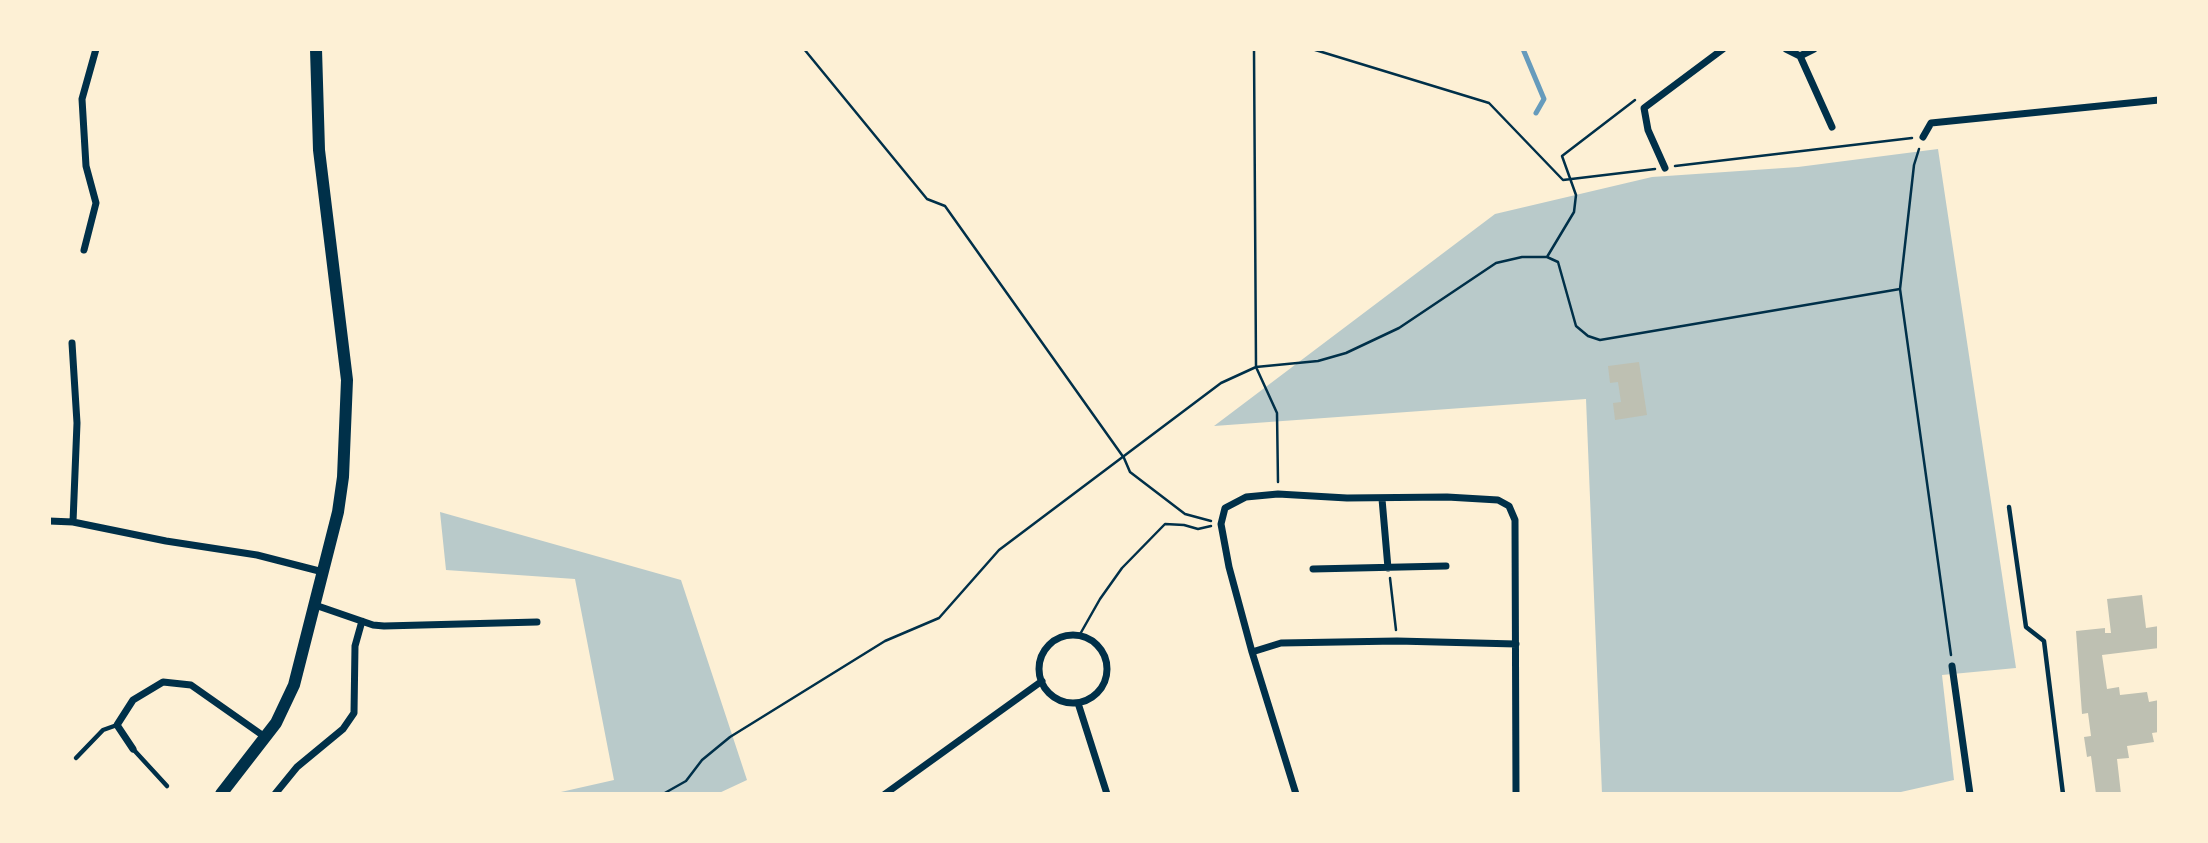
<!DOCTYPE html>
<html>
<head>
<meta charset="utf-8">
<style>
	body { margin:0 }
	#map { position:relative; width:2208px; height:843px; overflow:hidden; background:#fdf0d5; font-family:Raleway,sans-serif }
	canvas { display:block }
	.frame { position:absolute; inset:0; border:51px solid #fdf0d5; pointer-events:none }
</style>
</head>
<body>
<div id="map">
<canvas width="2208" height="843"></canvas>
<div class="frame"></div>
</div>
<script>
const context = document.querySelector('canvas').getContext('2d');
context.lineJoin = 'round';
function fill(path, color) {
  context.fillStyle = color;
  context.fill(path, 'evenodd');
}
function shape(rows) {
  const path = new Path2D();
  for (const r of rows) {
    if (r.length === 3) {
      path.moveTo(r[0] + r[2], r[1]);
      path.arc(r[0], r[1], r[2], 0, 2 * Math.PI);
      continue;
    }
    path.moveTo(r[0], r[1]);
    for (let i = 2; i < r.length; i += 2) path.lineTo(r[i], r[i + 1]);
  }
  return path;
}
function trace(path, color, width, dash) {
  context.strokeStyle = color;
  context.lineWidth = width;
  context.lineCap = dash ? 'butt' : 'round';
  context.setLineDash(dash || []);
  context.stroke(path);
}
fill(shape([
	[1938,149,2016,668,1942,675,1954,780,1892,794,1602,794,1586,399,1214,426,1495,214,1652,177,1798,167],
	[440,512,681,580,747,780,717,794,552,794,614,780,575,579,446,570]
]), '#b9caca');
trace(shape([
	[1523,49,1544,99,1536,113]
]), '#669bbc', 5);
fill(shape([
	[1639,362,1647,415,1615,420,1613,403,1621,402,1618,382,1610,383,1608,366],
	[2142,595,2146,628,2159,626,2159,648,2102,655,2107,689,2119,687,2120,695,2147,692,2149,702,2159,700,2159,732,2152,733,2154,742,2127,746,2129,758,2117,759,2121,794,2096,794,2091,756,2087,757,2084,737,2091,736,2088,713,2082,714,2076,631,2105,628,2105,633,2111,633,2107,599]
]), '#bec0b2');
trace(shape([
	[804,49,927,199,945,206,1124,458,1130,472,1185,514,1211,521],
	[1254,49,1256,367,1277,413,1278,482],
	[1312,49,1489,103,1563,180,1655,169],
	[1919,149,1914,165,1900,289,1951,655],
	[1675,166,1912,138],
	[1547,257,1574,212,1576,195,1562,156,1635,100],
	[1390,578,1396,630],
	[1079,636,1100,599,1122,568,1165,524,1184,525,1198,529,1211,526],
	[663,794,686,781,702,760,730,737,885,641,939,618,999,550,1221,383,1256,367,1318,361,1346,353,1399,328,1496,263,1522,257,1547,257,1558,262,1576,326,1588,336,1600,340,1900,289]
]), '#003049', 2.5);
trace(shape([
	[2009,507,2026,627,2044,641,2063,794],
	[133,749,167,786],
	[76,758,103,730,117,725]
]), '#003049', 4.5);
trace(shape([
	[1786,49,1800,56],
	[1800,56,1832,127],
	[1800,56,1814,49],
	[1923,137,1931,123,2159,100],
	[1665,168,1648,130,1644,108,1723,49],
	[84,250,96,203,86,166,82,99,96,49],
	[72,343,77,423,73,522],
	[1382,499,1388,568],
	[49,521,73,522,166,541,257,555,323,572],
	[1313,569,1446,566],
	[315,605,373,625,384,626,537,622],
	[1073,669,34],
	[1252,652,1281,643,1397,641,1516,644],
	[1952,666,1970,794],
	[1078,703,1107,794],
	[133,749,117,725,133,700,163,682,191,685,265,737],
	[275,794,297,767,343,729,354,713,355,646,362,621],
	[885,794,1042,681],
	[1296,794,1252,652,1229,567,1221,524,1225,508,1246,497,1278,494,1347,498,1447,497,1498,500,1509,506,1515,520,1516,794]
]), '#003049', 7);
trace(shape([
	[221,794,276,723,294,685,338,512,343,477,347,380,319,150,316,49]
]), '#003049', 12);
</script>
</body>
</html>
